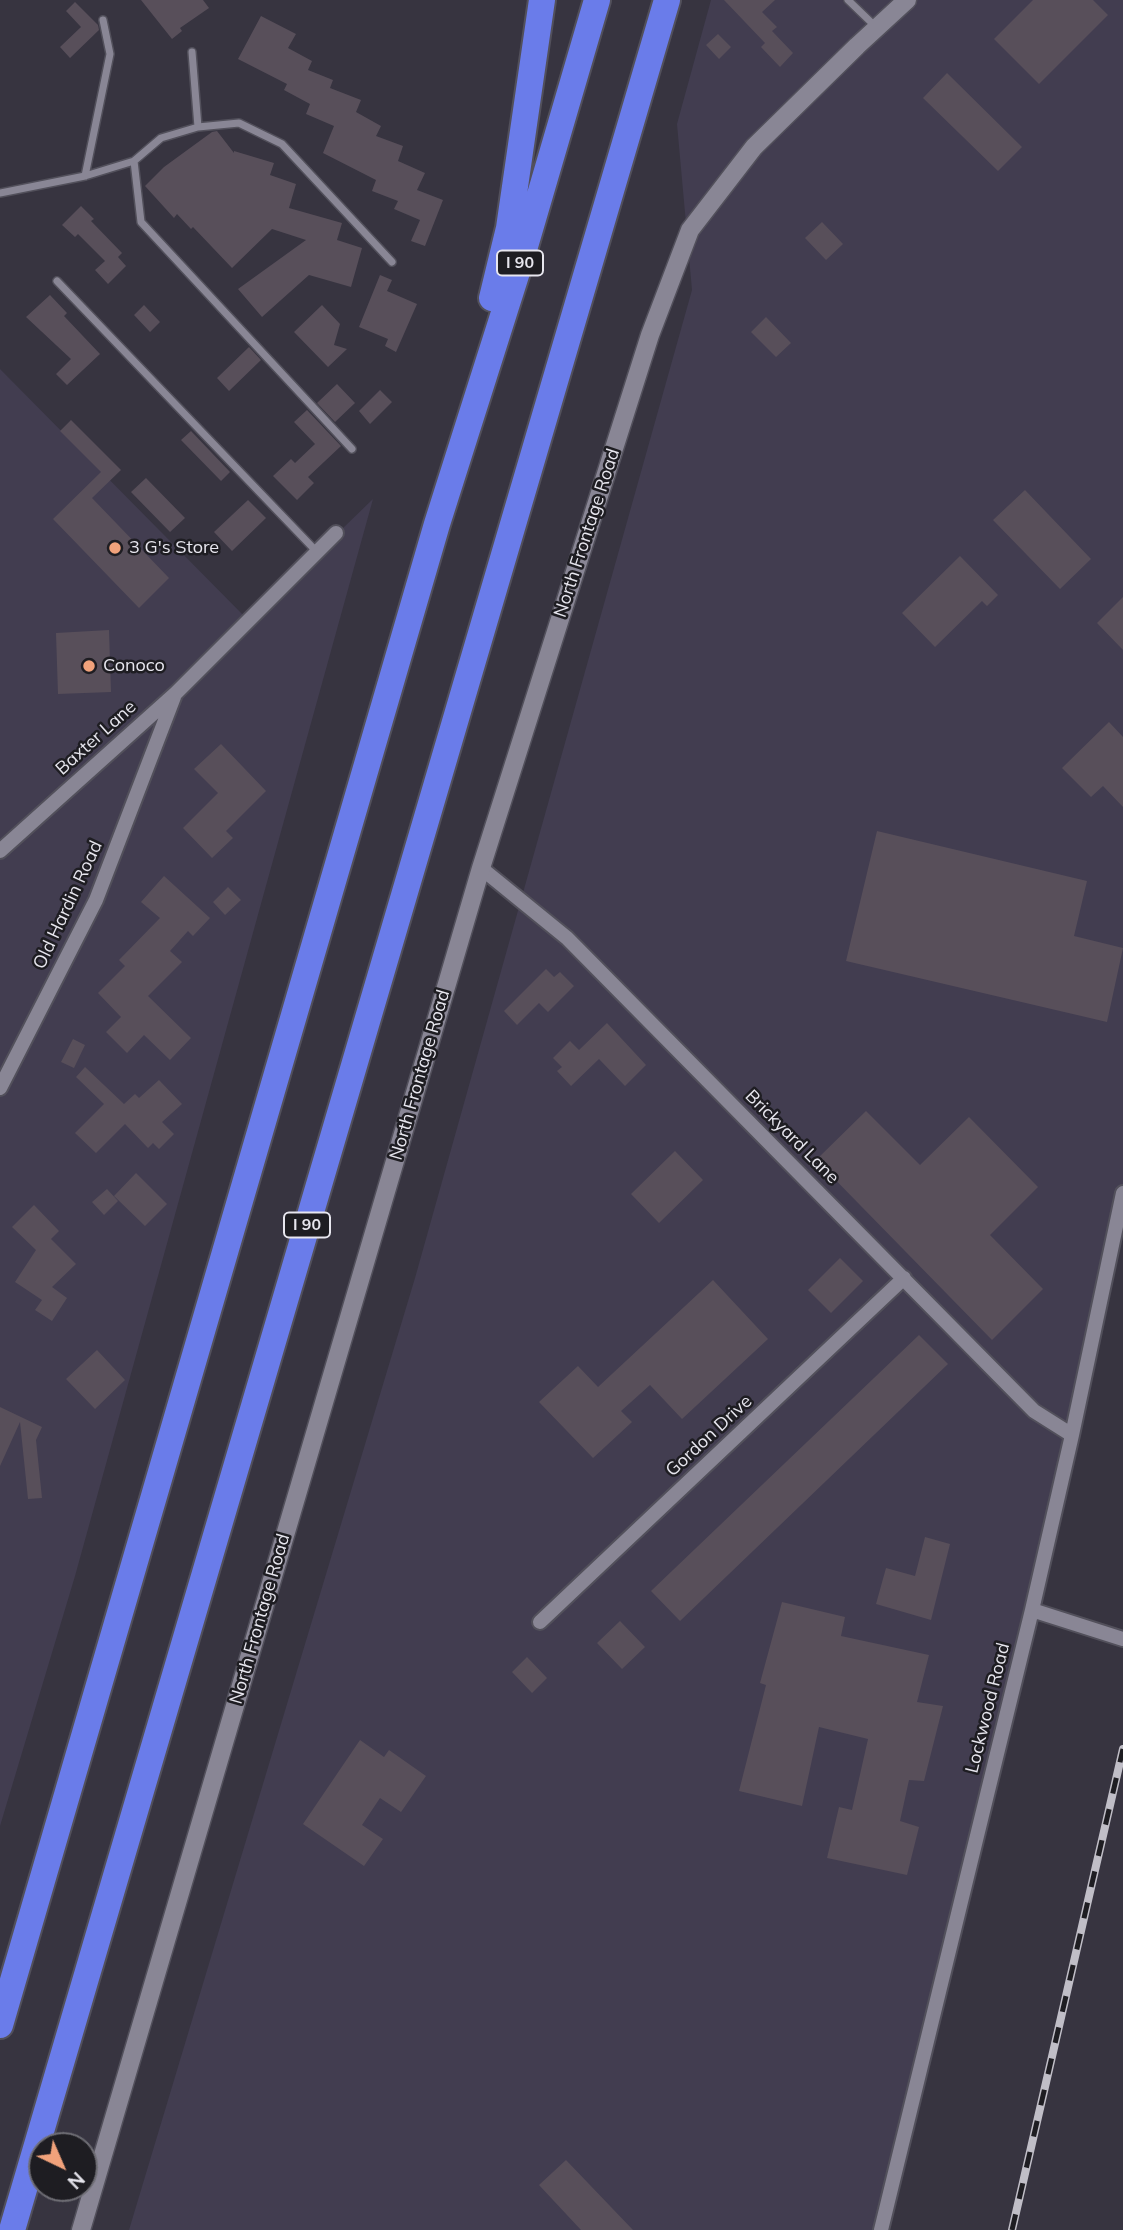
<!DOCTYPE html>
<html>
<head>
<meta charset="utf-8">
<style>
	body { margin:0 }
	#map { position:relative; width:1123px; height:2230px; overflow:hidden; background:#373440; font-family:Mulish,sans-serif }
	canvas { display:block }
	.north { position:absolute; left:28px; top:2132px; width:70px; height:70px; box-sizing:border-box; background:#1e1d22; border:2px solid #6e6d74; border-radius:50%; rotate:136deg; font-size:19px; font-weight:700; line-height:28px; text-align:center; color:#e7e6ee }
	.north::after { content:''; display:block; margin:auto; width:24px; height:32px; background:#f1a27b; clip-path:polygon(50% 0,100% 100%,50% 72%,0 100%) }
</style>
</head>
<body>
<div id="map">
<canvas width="1123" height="2230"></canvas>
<div class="north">N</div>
</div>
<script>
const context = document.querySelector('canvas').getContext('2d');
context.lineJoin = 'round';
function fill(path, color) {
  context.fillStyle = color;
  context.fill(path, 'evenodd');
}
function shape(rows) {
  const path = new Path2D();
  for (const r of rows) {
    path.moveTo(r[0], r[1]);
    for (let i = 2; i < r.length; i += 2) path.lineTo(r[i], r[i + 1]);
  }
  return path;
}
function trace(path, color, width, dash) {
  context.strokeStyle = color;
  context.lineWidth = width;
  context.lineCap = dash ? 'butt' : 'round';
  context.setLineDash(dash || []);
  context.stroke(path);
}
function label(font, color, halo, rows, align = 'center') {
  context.font = font + ' Mulish,sans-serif';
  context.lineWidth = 5;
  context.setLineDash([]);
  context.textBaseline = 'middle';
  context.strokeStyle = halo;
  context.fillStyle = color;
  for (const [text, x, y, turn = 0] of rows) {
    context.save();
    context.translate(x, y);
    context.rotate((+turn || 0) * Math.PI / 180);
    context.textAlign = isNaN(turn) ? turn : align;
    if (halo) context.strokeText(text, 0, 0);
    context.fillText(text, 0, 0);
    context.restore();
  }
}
fill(shape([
	[711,0,1123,0,1123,1212,881,2230,129,2230,415,1278,692,290,677,124],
	[0,369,248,620,373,499,75,1576,0,1826]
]), '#423d50');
fill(shape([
	[141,0,203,0,209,8,180,28,182,31,172,39],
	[724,0,775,0,762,12,777,27,772,31,793,53,780,67,761,47,765,43],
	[1033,0,1093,0,1108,15,1039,84,994,39],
	[75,2,98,25,99,30,70,58,60,47,81,27,66,11],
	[261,16,296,34,288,48,312,61,308,70,333,80,330,88,361,100,356,112,381,126,376,136,403,146,398,161,425,173,417,190,443,200,425,246,411,241,420,220,394,209,398,201,372,191,376,180,323,153,334,126,306,114,310,104,284,90,287,84,238,59],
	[718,34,731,47,719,59,706,45],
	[947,73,1022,147,998,171,923,98],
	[217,131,234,153,234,151,274,163,270,175,296,184,289,208,342,223,337,240,362,248,351,287,309,275,262,317,238,289,306,240,272,229,232,268,193,227,191,229,177,214,174,218,145,186,164,167,212,132],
	[81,206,94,219,91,221,122,253,118,257,126,266,108,284,95,270,105,261,78,234,75,237,62,225],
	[822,222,843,244,826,260,805,238],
	[380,275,392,280,387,291,417,304,396,352,385,346,388,339,359,327],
	[50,295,67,313,64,316,100,354,67,385,56,374,71,359,26,317],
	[144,305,160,322,150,332,134,315],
	[322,305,340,324,334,345,347,349,328,367,294,332],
	[766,317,791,343,776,357,751,332],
	[249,347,261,360,229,391,217,378],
	[337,384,355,403,335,422,317,403],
	[380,390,392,402,370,424,359,411],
	[307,410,341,446,308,477,314,483,297,500,273,476,291,459,295,463,315,444,294,422],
	[71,420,121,470,92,498,169,578,139,608,53,519,101,472,60,431],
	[191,431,230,472,221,481,181,440],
	[146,478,185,518,170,532,131,492],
	[1025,490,1091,559,1060,589,993,520],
	[248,500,266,518,232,551,214,532],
	[960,556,998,595,987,606,982,601,935,647,902,613],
	[1123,597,1123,650,1097,623],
	[109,630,111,692,58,694,56,633],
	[1109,722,1123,737,1123,807,1103,786,1091,797,1062,768],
	[221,744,266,791,226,831,233,838,212,858,183,828,218,793,194,769],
	[877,831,1087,881,1074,936,1123,948,1107,1022,846,961],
	[164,876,210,918,193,936,188,931,170,951,182,962,148,996,191,1038,170,1060,144,1035,127,1053,106,1032,121,1017,98,993,125,966,119,960,160,918,141,902],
	[228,887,241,900,225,915,213,902],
	[546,969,554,977,560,972,574,986,548,1012,539,1003,517,1025,504,1011],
	[607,1023,646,1065,625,1086,599,1059,571,1086,557,1071,562,1067,553,1058,570,1041,579,1050],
	[73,1039,85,1045,74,1068,61,1062],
	[85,1067,124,1104,135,1094,139,1098,159,1080,182,1104,162,1122,174,1134,159,1149,153,1143,148,1148,125,1124,96,1153,75,1133,104,1104,76,1077],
	[866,1111,920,1165,969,1117,1038,1187,990,1235,1043,1289,992,1340,816,1160],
	[675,1151,703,1180,659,1223,631,1194],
	[136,1173,167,1204,145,1226,114,1196],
	[107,1189,118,1201,104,1215,92,1202],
	[34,1205,59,1231,51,1239,76,1264,52,1287,67,1298,52,1321,35,1310,42,1300,15,1282,36,1250,12,1227],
	[840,1258,863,1281,831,1313,808,1290],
	[713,1280,768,1339,682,1419,650,1385,621,1411,632,1422,593,1458,539,1402,578,1366,598,1387],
	[919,1335,948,1364,680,1621,651,1591],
	[97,1350,125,1380,95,1409,66,1379],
	[0,1407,42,1427,36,1440,42,1498,28,1499,20,1422,0,1466],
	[925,1537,950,1544,931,1620,876,1604,886,1568,915,1576],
	[782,1602,845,1617,841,1636,929,1655,917,1702,943,1706,924,1781,909,1780,900,1821,919,1827,907,1875,827,1858,839,1807,852,1810,868,1739,819,1727,802,1806,739,1791,766,1685,760,1683],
	[620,1621,645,1647,622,1669,597,1643],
	[527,1657,547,1678,532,1693,512,1672],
	[360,1740,384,1757,389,1750,426,1776,401,1812,380,1798,362,1825,383,1839,364,1866,303,1824],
	[566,2160,633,2230,581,2230,539,2185]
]), '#584f5a');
const service = shape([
	[848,0,876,27],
	[198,127,239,123,282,144,392,262],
	[134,161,141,222,352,449],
	[85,176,110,54,103,20],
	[0,193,85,176,134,161,161,138,198,127,192,52],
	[57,281,317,552]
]);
const minor = shape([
	[0,851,176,693,336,533],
	[481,868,567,938,1034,1411,1072,1435],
	[0,1088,96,900,174,697],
	[1032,1610,1123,1639],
	[540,1622,904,1278],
	[881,2230,1032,1610,1072,1435,1123,1193]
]);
const tertiary = shape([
	[81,2230,481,868,650,335,690,230,754,147,857,46,907,0]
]);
const motorway = shape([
	[492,298,509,228,542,0],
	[0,2025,437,524,523,253,597,0],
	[12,2230,667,0]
]);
trace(service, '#52505b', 10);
trace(minor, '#52505b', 18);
trace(tertiary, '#52505b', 21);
trace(motorway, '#52505b', 30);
trace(service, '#898695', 7);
trace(minor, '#898695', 14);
trace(tertiary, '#898695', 18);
trace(motorway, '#6a7cea', 26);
const rail = shape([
	[1012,2230,1123,1749]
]);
trace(rail, '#c0bec7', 8);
trace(rail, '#1e1d22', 5, [16]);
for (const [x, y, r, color] of [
	[115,548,7,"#f1a27b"],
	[89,666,7,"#f1a27b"]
]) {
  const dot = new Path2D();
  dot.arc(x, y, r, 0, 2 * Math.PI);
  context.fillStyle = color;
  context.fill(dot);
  trace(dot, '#1e1d22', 2.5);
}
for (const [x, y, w] of [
	[520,263,46],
	[307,1225,46]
]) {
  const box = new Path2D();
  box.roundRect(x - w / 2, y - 12.5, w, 25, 5);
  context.fillStyle = '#1e1d22';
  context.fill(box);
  trace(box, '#e7e6ee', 2);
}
label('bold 16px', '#e7e6ee', null, [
	["I 90",520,263],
	["I 90",307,1225]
]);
label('18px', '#e7e6ee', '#1e1d22', [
	["North Frontage Road",587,533,-72],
	["Baxter Lane",96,738,-42],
	["Old Hardin Road",68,905,-65],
	["North Frontage Road",420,1075,-74],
	["Brickyard Lane",792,1137,45],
	["Gordon Drive",709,1436,-43],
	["North Frontage Road",260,1619,-74],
	["Lockwood Road",988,1708,-76]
]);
label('18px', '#e7e6ee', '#1e1d22', [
	["3 G's Store",129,548],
	["Conoco",103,666]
], 'left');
</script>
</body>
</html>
